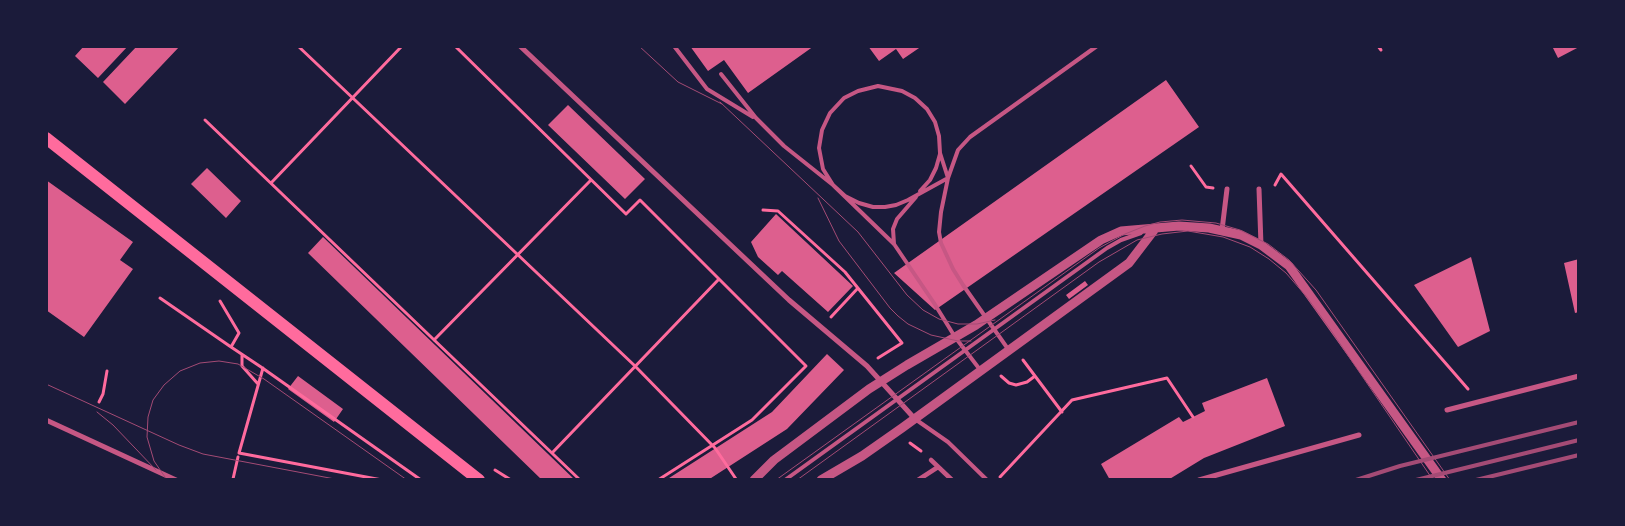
<!DOCTYPE html>
<html>
<head>
<meta charset="utf-8">
<style>
	body { margin:0 }
	#map { position:relative; width:1625px; height:526px; overflow:hidden; background:#1b1b3a; font-family:Roboto,sans-serif }
	canvas { display:block }
	.frame { position:absolute; inset:0; border:48px solid #1b1b3a; pointer-events:none }
</style>
</head>
<body>
<div id="map">
<canvas width="1625" height="526"></canvas>
<div class="frame"></div>
</div>
<script>
const context = document.querySelector('canvas').getContext('2d');
context.lineJoin = 'round';
function fill(path, color) {
  context.fillStyle = color;
  context.fill(path, 'evenodd');
}
function shape(rows) {
  const path = new Path2D();
  for (const r of rows) {
    path.moveTo(r[0], r[1]);
    for (let i = 2; i < r.length; i += 2) path.lineTo(r[i], r[i + 1]);
  }
  return path;
}
function trace(path, color, width, dash) {
  context.strokeStyle = color;
  context.lineWidth = width;
  context.lineCap = dash ? 'butt' : 'round';
  context.setLineDash(dash || []);
  context.stroke(path);
}
fill(shape([
	[84,46,128,46,98,78,75,56],
	[137,46,180,46,125,104,103,82],
	[690,46,814,46,748,93,724,60,708,71],
	[868,46,922,46,903,59,896,49,879,61],
	[1552,46,1579,46,1579,47,1558,58],
	[1166,80,1199,127,935,310,894,273],
	[568,105,645,179,625,199,548,125],
	[207,168,241,201,226,218,191,184],
	[46,180,133,242,120,260,133,269,84,337,46,310],
	[776,214,853,286,828,312,782,271,778,275,758,257,751,242],
	[323,237,575,480,542,480,308,253],
	[1471,257,1490,331,1458,347,1414,285],
	[1579,259,1579,312,1575,313,1564,263],
	[1085,281,1088,285,1069,299,1066,295],
	[827,354,844,370,787,429,708,480,666,480,772,412],
	[298,376,343,409,334,422,288,389],
	[1267,378,1285,426,1204,458,1168,480,1110,480,1101,464,1179,417,1183,422,1205,411,1202,403]
]), '#dd5f8e');
trace(shape([
	[298,46,635,366,715,448,736,479],
	[455,46,626,214,640,200,806,366,752,420,658,480],
	[1378,46,1381,50],
	[205,120,580,480],
	[1191,166,1206,187,1213,188],
	[271,183,402,46],
	[1275,185,1281,174,1468,389],
	[763,210,778,211,845,272,902,343,878,358],
	[160,298,231,347],
	[220,301,239,333,231,347,261,367,421,480],
	[831,317,858,288],
	[434,340,591,180],
	[242,355,242,366,258,384],
	[1023,360,1062,412],
	[263,368,239,453,382,480],
	[1001,376,1009,383,1016,385,1027,382,1035,376],
	[99,402,103,394,107,371],
	[910,443,921,451],
	[552,453,719,279],
	[495,470,511,480],
	[1000,477,1072,400,1167,378,1193,417],
	[233,479,238,457]
]), '#ff6b9d', 3);
trace(shape([
	[674,46,707,89,753,117],
	[721,74,756,118,784,146,833,185,894,244,934,303,955,337,981,371],
	[878,86,902,91,915,98,927,109,935,122,939,136,940,153,948,178,908,200,896,205,885,207,873,207,859,203,845,196,833,185,823,169,819,148,822,130,830,113,844,98,858,91,878,86],
	[920,191,930,180,936,168,940,154],
	[894,244,893,229,897,219,916,197],
	[1008,349,963,285,953,269,941,243,939,232,941,212,948,178,958,150,970,137,1097,46],
	[915,419,948,442,987,480],
	[785,480,1107,248,1121,240,1141,233]
]), '#c65784', 4);
trace(shape([
	[931,460,952,480],
	[918,480,938,467]
]), '#c65784', 4.5);
trace(shape([
	[520,46,789,300,867,366,915,419],
	[1259,189,1261,245],
	[1222,230,1227,189],
	[1447,410,1579,376],
	[46,420,176,480],
	[1199,480,1359,435]
]), '#c65784', 5);
trace(shape([
	[754,480,774,460,869,389,907,365,976,325,1101,240,1121,231,1179,226,1209,228,1241,235,1261,245,1289,266,1442,480],
	[821,480,862,456,902,428,1129,263,1155,229]
]), '#c65784', 9);
trace(shape([
	[46,138,479,480]
]), '#ff6b9d', 12);
trace(shape([
	[639,46,678,82,722,104],
	[720,102,858,232,907,295,923,310,939,319,958,324,977,324,995,320],
	[818,198,839,241,890,308,898,316,908,324,931,335,958,341,971,341],
	[46,384,179,445,203,454,340,480],
	[97,412,113,425,156,470],
	[167,480,154,461,147,437,148,417,153,400,164,385,180,371,200,363,219,361,238,364,264,379,407,480],
	[776,480,1099,248,1125,234,1145,226,1160,222,1182,220,1216,223,1240,230,1268,244,1289,260,1316,290,1450,480],
	[797,480,1099,262,1137,240,1162,234,1188,231,1223,237,1250,247,1269,259,1286,273,1306,296,1330,329,1433,480]
]), '#a44b75', 1);
trace(shape([
	[1356,480,1400,466,1579,422],
	[1416,480,1579,440],
	[1476,480,1579,455]
]), '#a44b75', 4);
</script>
</body>
</html>
